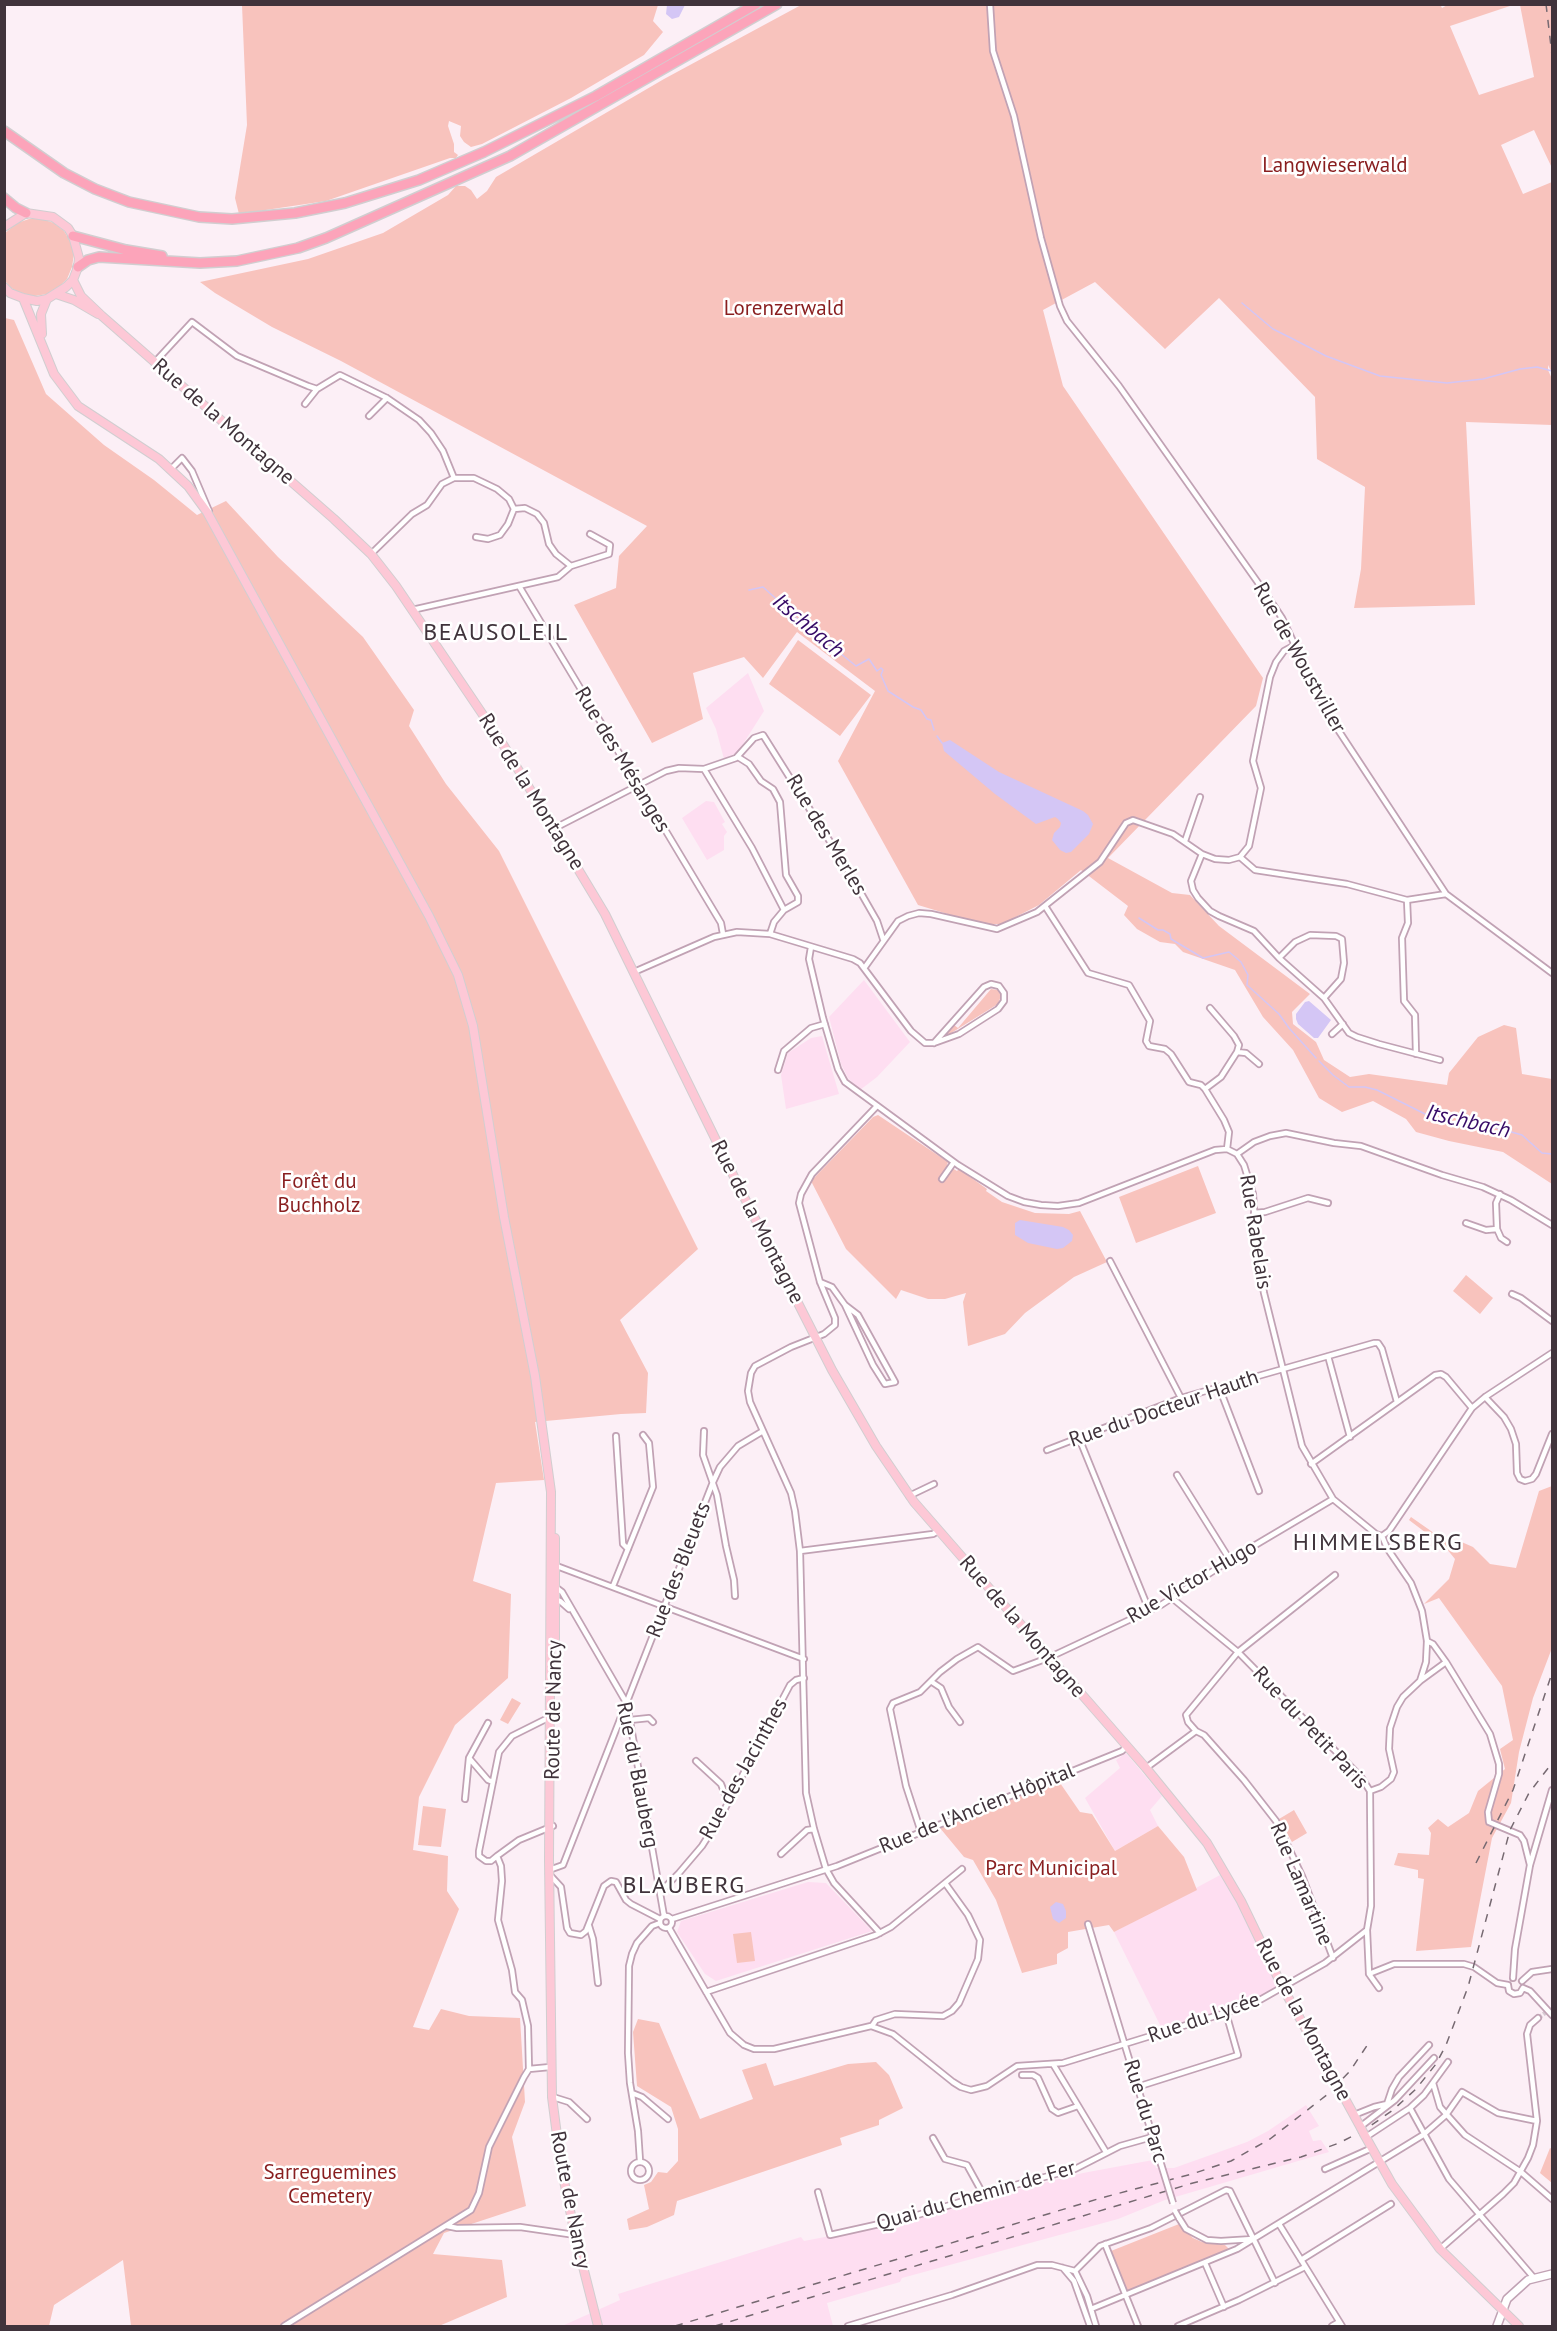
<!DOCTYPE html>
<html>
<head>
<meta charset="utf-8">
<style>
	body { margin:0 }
	#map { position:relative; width:1557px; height:2331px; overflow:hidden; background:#fceff6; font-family:"PT Sans",sans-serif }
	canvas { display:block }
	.frame { position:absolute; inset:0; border:6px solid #40333b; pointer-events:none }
</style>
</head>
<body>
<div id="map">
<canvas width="1557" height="2331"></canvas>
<div class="frame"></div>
</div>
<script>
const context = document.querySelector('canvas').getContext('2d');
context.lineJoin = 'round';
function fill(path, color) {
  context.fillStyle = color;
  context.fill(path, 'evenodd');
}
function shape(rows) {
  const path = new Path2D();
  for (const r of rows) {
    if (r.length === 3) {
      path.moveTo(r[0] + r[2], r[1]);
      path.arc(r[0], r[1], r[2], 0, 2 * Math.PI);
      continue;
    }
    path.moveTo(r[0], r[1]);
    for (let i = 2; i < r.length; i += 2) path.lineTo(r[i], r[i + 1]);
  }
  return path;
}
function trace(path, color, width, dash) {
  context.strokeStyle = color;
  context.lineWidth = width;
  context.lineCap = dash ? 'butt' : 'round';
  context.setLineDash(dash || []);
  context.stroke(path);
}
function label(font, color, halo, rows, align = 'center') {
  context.font = font + ' "PT Sans",sans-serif';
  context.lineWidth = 5;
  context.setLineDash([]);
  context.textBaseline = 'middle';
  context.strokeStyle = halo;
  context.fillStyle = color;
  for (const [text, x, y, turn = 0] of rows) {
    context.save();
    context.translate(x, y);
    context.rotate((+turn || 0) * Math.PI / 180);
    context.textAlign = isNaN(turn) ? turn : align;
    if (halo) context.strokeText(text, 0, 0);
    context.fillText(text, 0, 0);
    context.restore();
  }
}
fill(shape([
	[748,673,764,711,738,752,724,759,716,729,706,708],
	[706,801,714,802,725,822,722,824,727,832,724,836,724,850,707,860,682,818],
	[864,980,910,1042,877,1077,860,1090,848,1078,841,1064,829,1017],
	[822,1036,839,1094,786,1109,781,1075,788,1053,811,1038],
	[1126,1753,1162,1796,1150,1810,1158,1826,1115,1851,1085,1798,1120,1768,1116,1760],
	[1222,1874,1280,1987,1260,1999,1163,2031,1114,1932],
	[808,1882,826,1883,872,1931,716,1981,705,1974,677,1932,681,1921],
	[1306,2105,1319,2126,1309,2131,1313,2141,1321,2140,1329,2152,1165,2200,1118,2219,902,2278,900,2282,827,2303,833,2326,562,2326,620,2300,618,2294,801,2237,804,2241,830,2236,1083,2173,1153,2160,1156,2168,1174,2168,1247,2142,1268,2131]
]), '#fedef1');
fill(shape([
	[1440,4,1442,8,1449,4,1513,5,1450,26,1479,95,1534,77,1520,5,1552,5,1552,168,1534,130,1501,145,1523,194,1552,182,1552,373,1548,365,1548,370,1552,379,1552,425,1466,422,1475,605,1354,608,1361,569,1365,487,1317,459,1315,397,1219,298,1165,349,1095,282,1043,310,1063,386,1263,678,1256,706,1108,858,1172,893,1190,895,1219,926,1310,994,1292,1012,1293,1024,1316,1042,1324,1060,1350,1077,1369,1074,1447,1085,1449,1073,1478,1037,1504,1025,1516,1028,1522,1074,1552,1079,1552,1184,1503,1152,1449,1141,1416,1132,1406,1119,1373,1101,1342,1112,1319,1098,1293,1050,1263,1017,1235,970,1183,952,1175,944,1160,942,1137,929,1124,915,1128,906,1081,870,1039,905,1002,924,981,924,918,905,838,761,875,691,797,632,763,678,744,657,693,673,703,719,652,743,574,605,616,588,619,556,647,526,341,361,272,327,215,293,200,282,308,259,383,233,448,195,456,186,465,186,471,190,477,199,487,191,496,177,664,79,801,5],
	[242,5,658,5,653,21,663,32,644,55,571,98,482,144,471,147,464,142,460,136,461,126,449,121,448,126,454,144,454,152,458,155,456,158,450,158,326,201,239,214,235,198,247,125],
	[29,219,42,219,54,223,64,231,71,242,74,254,72,267,67,279,58,288,47,294,35,296,22,294,11,288,5,281,4,234,17,223],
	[5,318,14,320,46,394,104,445,154,480,197,515,226,501,278,557,363,637,414,710,409,726,446,784,499,851,698,1249,620,1320,648,1373,646,1413,621,1414,535,1422,544,1480,496,1483,473,1581,511,1594,508,1678,455,1725,419,1797,413,1850,448,1856,447,1891,459,1909,413,2027,429,2030,441,2009,469,2016,520,2018,525,2102,512,2137,526,2206,444,2233,433,2254,502,2260,507,2297,439,2326,131,2326,123,2260,54,2305,49,2326,5,2326],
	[798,640,871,695,840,736,769,684],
	[991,989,998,990,1001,996,998,1004,948,1035,946,1034,954,1025,958,1028],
	[878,1115,948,1162,947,1165,957,1171,959,1169,987,1189,986,1191,1002,1202,1035,1213,1069,1214,1080,1211,1107,1262,1074,1277,1025,1313,1005,1334,968,1346,963,1302,966,1293,945,1299,928,1299,901,1290,896,1299,846,1249,811,1181,873,1117],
	[1198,1166,1216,1213,1136,1243,1119,1197],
	[1466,1275,1493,1298,1480,1314,1453,1291],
	[1552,1486,1552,1648,1533,1698,1519,1752,1511,1803,1492,1838,1471,1947,1416,1951,1424,1879,1418,1878,1418,1870,1394,1865,1398,1853,1429,1855,1431,1833,1428,1828,1438,1819,1448,1827,1469,1813,1478,1791,1505,1769,1500,1749,1513,1740,1502,1686,1439,1598,1424,1604,1449,1579,1455,1559,1446,1548,1409,1520,1411,1517,1441,1538,1457,1540,1473,1547,1490,1564,1516,1568,1539,1491],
	[512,1698,521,1703,508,1724,500,1720],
	[1058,1780,1080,1812,1092,1814,1115,1851,1158,1826,1184,1857,1197,1890,1114,1932,1109,1925,1068,1932,1068,1948,1057,1954,1057,1964,1022,1973,996,1900,973,1860,964,1857,940,1828],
	[423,1806,446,1809,441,1847,418,1845],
	[1294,1810,1307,1833,1292,1842,1279,1819],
	[751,1932,755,1961,737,1963,733,1934],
	[638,2019,659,2023,700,2119,753,2099,742,2070,766,2063,774,2086,848,2064,876,2062,889,2075,903,2108,879,2120,879,2125,840,2138,842,2145,677,2201,674,2215,647,2227,629,2230,627,2219,649,2209,644,2185,651,2182,658,2172,667,2173,678,2161,678,2129,671,2107,637,2086,633,2032],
	[1550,2148,1552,2149,1552,2183,1540,2173],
	[1179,2224,1193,2238,1202,2242,1225,2245,1229,2249,1125,2292,1111,2251]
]), '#f8c3bd');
fill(shape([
	[667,5,667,4,685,5,679,17,672,19,666,14],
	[950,740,999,772,1083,811,1088,815,1093,824,1089,834,1071,852,1066,853,1060,850,1052,840,1054,833,1060,827,1061,823,1058,819,1055,817,1036,824,995,794,944,751,942,743],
	[1309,1001,1331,1020,1318,1038,1314,1038,1298,1024,1296,1019,1296,1014,1305,1002],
	[1020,1220,1063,1227,1069,1230,1073,1235,1072,1241,1063,1248,1057,1249,1028,1243,1015,1235,1015,1223],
	[1056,1902,1063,1904,1066,1911,1066,1918,1059,1923,1053,1919,1050,1907]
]), '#d4c6f5');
trace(shape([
	[1242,303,1273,329,1291,338,1326,356,1380,376,1447,383,1483,379,1520,369,1537,367,1552,371],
	[749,590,763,587,783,605,784,609,788,614,794,616,856,666,869,659,877,671,881,668,883,670,881,675,888,691,913,707,921,710,927,719,931,720,934,730],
	[937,736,942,743],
	[1139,918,1158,930,1163,930,1170,934,1171,939,1203,958,1229,952,1234,956,1241,962,1248,975,1247,985,1279,1014,1289,1028,1316,1058],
	[1319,1061,1333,1075,1349,1087,1365,1087,1377,1090,1435,1119,1455,1116,1522,1135,1542,1153,1552,1154]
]), '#d4c6f5', 1.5);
trace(shape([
	[1538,2018,1545,2013]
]), '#d6c9d1', 4.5, [4.5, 2]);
const street = shape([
	[990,4,993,51,1014,116,1041,238,1060,306,1067,321,1119,386,1266,594,1282,618,1327,713,1446,894,1552,973],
	[155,362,192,322,237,356,308,386,317,389,340,375,387,398,419,420,431,433,443,451,454,478],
	[305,404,317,389],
	[369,416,387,398],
	[170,470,182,458,192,471,209,511],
	[476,537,488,539,500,535,508,524,514,509],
	[371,554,412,514,427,505,442,484,454,478,474,478,497,489,509,499,514,509,525,508,537,514,544,523,549,544,556,554,571,566],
	[519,586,721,923,723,934],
	[412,610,558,577,571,566,609,554,610,545,590,534],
	[738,757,749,764,761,781,773,789,780,802,786,875,798,896,798,902,784,910],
	[704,769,752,848,784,910,774,922,770,934],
	[555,828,666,771,679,768,704,769,736,758,754,738,763,735,846,867,877,921,883,939],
	[1185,841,1200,797],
	[1202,854,1191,881,1193,890,1198,898,1210,911,1219,916,1254,931,1279,958,1324,998,1349,1033,1357,1037,1379,1044,1440,1060],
	[1240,857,1255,870,1347,884,1407,900,1446,894],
	[1407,900,1408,923,1402,938,1404,1001,1415,1015,1416,1054],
	[1045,906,1088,973,1129,985,1150,1021,1146,1041,1149,1046,1165,1049,1171,1054,1189,1082,1201,1085,1205,1089,1224,1120,1229,1132,1227,1149],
	[811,947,809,959,823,1018,838,1069,845,1082,958,1165,1008,1196,1024,1202,1041,1205,1058,1206,1079,1203,1215,1150,1227,1149,1237,1154,1244,1165,1253,1194,1257,1253,1264,1293,1302,1446,1333,1499,1376,1534,1382,1536,1387,1548,1411,1583,1422,1611,1427,1641,1426,1662,1420,1681,1403,1697,1397,1707,1390,1728,1389,1749,1394,1772,1391,1779,1381,1787,1370,1791],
	[1279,958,1295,942,1310,935,1336,936,1342,939,1344,963,1341,979,1324,998],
	[865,967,898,921,908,916,919,913,931,914,997,929,1037,912,1100,862,1126,823,1133,820,1173,834,1202,854,1215,859,1229,860,1240,857,1249,846,1261,788,1253,761,1270,677,1276,662,1284,651,1295,645],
	[634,972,714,937,737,932,770,934,853,959,860,963,911,1031,925,1043,934,1043,959,1034,998,1009,1004,1001,1004,993,999,986,991,984,984,987,934,1043],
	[1210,1008,1234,1036,1239,1045,1237,1052],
	[1332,1034,1343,1024],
	[778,1070,784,1051,811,1028,825,1024],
	[1205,1089,1221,1077,1237,1052,1246,1053,1259,1064],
	[877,1106,812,1174,801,1194,799,1203,820,1282,835,1318,835,1325,824,1334,791,1347,755,1366,751,1373,748,1391,750,1402,791,1493,795,1511,800,1551,806,1793,814,1829,826,1869,834,1883,880,1933],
	[1237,1154,1254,1142,1270,1136,1286,1133,1334,1143,1361,1146,1442,1175,1483,1187,1511,1200,1552,1225],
	[942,1179,954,1162],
	[1500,1194,1496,1203,1497,1229,1501,1238,1507,1242],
	[1254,1213,1265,1212,1308,1198,1328,1203],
	[1466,1223,1486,1230,1497,1229],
	[1110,1261,1181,1398],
	[820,1282,832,1287,845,1305,858,1315,895,1382,885,1384,873,1365,845,1305],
	[1512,1294,1521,1298,1552,1321],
	[1328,1356,1350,1437],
	[1219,1387,1259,1491],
	[1485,1397,1504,1417,1511,1429,1516,1444,1517,1473,1520,1479,1525,1481,1532,1479,1536,1474,1552,1434],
	[704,1431,703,1455,717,1495,726,1546,734,1580,735,1596],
	[616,1436,623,1544,628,1549],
	[1079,1438,1149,1610],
	[1047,1450,1181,1398,1374,1343,1378,1343,1382,1349,1397,1402],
	[1311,1464,1435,1375,1441,1374,1446,1377,1472,1408],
	[1177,1475,1230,1560],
	[909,1496,934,1484],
	[1382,1536,1389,1531,1472,1408,1485,1397,1552,1353],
	[800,1551,933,1534,938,1531],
	[554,1565,804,1659],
	[554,1586,562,1592,627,1704,664,1916],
	[613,1586,653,1487,649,1443,643,1435],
	[554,1600,560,1601,569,1609],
	[1427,1641,1433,1644,1446,1662,1490,1734,1499,1764,1499,1774,1488,1812,1489,1822,1520,1835,1524,1841,1530,1865],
	[1420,1681,1446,1662],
	[932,1682,941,1688,949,1707,960,1722],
	[630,1720,649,1718,653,1722],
	[488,1723,469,1758,488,1780,493,1782],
	[1196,1731,1204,1735,1244,1780,1276,1821,1302,1876,1333,1958],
	[696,1761,721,1784,728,1802],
	[1146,1768,1196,1731,1188,1722,1186,1715,1238,1652,1335,1575],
	[465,1799,469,1758],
	[921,1832,906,1786,890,1709,893,1703,920,1692,940,1672,957,1659,978,1647,1013,1671,1048,1658,1161,1605,1230,1560,1333,1499],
	[781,1854,807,1830,814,1829],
	[497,1856,491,1861,486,1861,479,1856,479,1851,499,1752,512,1736,554,1715],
	[549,1870,563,1865,713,1482,720,1467,738,1446,763,1431],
	[549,1874,561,1887,567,1928,570,1933,581,1935,586,1931,604,1886,611,1881,616,1882,626,1900,631,1904,660,1919],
	[659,1888,665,1887,679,1873,702,1846,721,1816,790,1685,796,1680,804,1678],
	[666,1922,6],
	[672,1919,837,1866,1122,1751,1127,1746],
	[1088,1924,1161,2164],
	[589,1926,593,1939,598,1983],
	[669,1928,730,2033,744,2045,754,2049,774,2049,871,2026,893,2034,953,2082,961,2087,971,2090,987,2086,1017,2066,1063,2063,1251,2005,1325,1963,1367,1930,1371,1906,1370,1791,1361,1777,1238,1652,1172,1598],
	[1367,1930,1369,1974,1379,1988],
	[1369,1974,1394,1964,1464,1964,1474,1967,1497,1983,1508,1985],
	[1513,1978,1515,1949,1530,1865,1552,1790],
	[1522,1981,1532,1972,1552,1969],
	[1508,1985,1509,1991,1514,1994,1520,1993,1523,1988],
	[1523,1988,1530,1991,1552,2015],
	[706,1992,876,1935,891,1927,962,1869],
	[872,2026,876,2020,895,2014,943,2016,952,2011,959,2003,978,1959,980,1940,968,1915,945,1883],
	[1053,2064,1106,2152],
	[529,2069,528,2026,522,2000,515,1992,512,1970,498,1920,502,1881,501,1866,497,1856,519,1840,553,1826],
	[1022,2075,1033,2075,1038,2078,1052,2109,1058,2113,1078,2106],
	[1433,2083,1440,2107,1465,2135,1521,2172,1552,2199],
	[1137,2087,1238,2055,1226,2013],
	[632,2093,642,2097,668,2119],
	[553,2097,569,2102,587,2119],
	[1387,2104,1392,2089,1399,2077,1429,2045],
	[1410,2108,1449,2179,1534,2278],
	[1354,2115,1374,2107,1387,2104],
	[1360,2127,1395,2100,1434,2058],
	[1366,2137,1410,2108,1424,2095,1448,2062],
	[933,2138,945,2159,967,2165,983,2194],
	[640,2161,638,2131,630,2083,628,2053,629,1966,632,1954,637,1943,652,1926,660,1923],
	[640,2171,9],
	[1325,2169,1372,2148],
	[818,2192,830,2235,911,2217,1022,2183,1075,2169,1120,2146,1152,2137],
	[1179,2218,1186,2229,1207,2240,1221,2241,1253,2239],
	[1279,2224,1342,2326],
	[447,2226,457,2228,520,2227,575,2235],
	[1105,2244,1138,2326],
	[1440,2249,1503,2194,1514,2183,1528,2158,1533,2145,1537,2121,1527,2034,1530,2025,1538,2018],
	[1301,2260,1391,2204],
	[1205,2263,1224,2307],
	[1063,2268,1074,2281,1090,2326],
	[1075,2271,1100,2246,1151,2228,1226,2190,1230,2191,1275,2283],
	[1075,2271,1087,2296,1096,2326],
	[1091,2309,1237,2249,1423,2135,1446,2115,1462,2092,1498,2113,1537,2121],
	[284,2326,471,2210,479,2193,489,2147,524,2077,529,2069,550,2067],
	[848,2326,952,2295,1037,2265,1052,2265,1075,2271],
	[1178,2326,1239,2300,1305,2267],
	[1332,2326,1339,2322]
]);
const secondary = shape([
	[1497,2326,1507,2299,1528,2280,1552,2274]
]);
const primary = shape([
	[4,227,26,213,53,217,68,228,73,236,79,258,78,267,73,280,66,287,47,299,37,301,23,298,10,293,4,287],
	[73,280,81,296,102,316,334,519,371,554,396,586,504,746,605,914,740,1189,832,1370,876,1446,914,1502,1146,1768,1207,1843,1241,1901,1283,1988,1334,2080],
	[56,294,74,300,98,314],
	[23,298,54,374,78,406,159,459,188,486,207,512,429,916,458,975,473,1026,504,1217,535,1376,551,1492,549,1860,552,2097,561,2166,575,2235,598,2326],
	[42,334,41,314,47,299],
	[555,1639,555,1538],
	[1344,2097,1361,2128],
	[1364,2134,1392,2184,1440,2249,1519,2326]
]);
const highway = shape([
	[4,131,64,173,95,189,129,202,199,217,232,219,295,213,345,203,419,180,484,152,596,96,756,4],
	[4,198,16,208,26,213],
	[73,236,126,250,162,256],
	[78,267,88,260,99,257,200,263,237,261,298,248,326,238,510,156,777,4]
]);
trace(street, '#c1a2b4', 8);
trace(secondary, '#c1a2b4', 10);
trace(primary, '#d1ced0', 10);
trace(highway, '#d1ced0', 12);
trace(street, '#fff', 4.5);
trace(secondary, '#fff', 7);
trace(primary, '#fdc8d6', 8);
trace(highway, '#fca4ba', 9);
trace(shape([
	[1546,4,1552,55],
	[1476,1863,1513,1790,1552,1673],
	[675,2326,1101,2198,1192,2174,1231,2161,1270,2139,1328,2094,1350,2071,1370,2041],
	[715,2326,1193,2183,1301,2157,1339,2143,1366,2129,1393,2110,1416,2089,1436,2064,1446,2045,1468,1987,1510,1830,1529,1793,1552,1763]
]), '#766971', 1.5, [8, 8]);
const streetBridge = shape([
	[1161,2164,1173,2203],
	[1175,2211,1179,2218]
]);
const primaryBridge = shape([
	[1334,2080,1344,2097],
	[1361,2128,1364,2134]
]);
trace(streetBridge, '#c1a2b4', 8, []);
trace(primaryBridge, '#d1ced0', 10, []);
trace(streetBridge, '#fff', 4.5);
trace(primaryBridge, '#fdc8d6', 8);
label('21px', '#891e1f', '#fff', [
	["Langwieserwald",1335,166],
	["Lorenzerwald",784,309],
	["Forêt du",319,1182],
	["Buchholz",319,1206],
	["Parc Municipal",1051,1869],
	["Sarreguemines",330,2173],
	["Cemetery",330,2197]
]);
label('21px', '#40333b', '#fff', [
	["Rue de la Montagne",223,422,41],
	["Rue de Woustviller",1299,658,61],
	["Rue des Mésanges",622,760,59],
	["Rue de la Montagne",531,792,58],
	["Rue des Merles",826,835,59],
	["Rue de la Montagne",757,1222,63],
	["Rue Rabelais",1255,1232,81],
	["Rue du Docteur Hauth",1164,1409,-19],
	["Rue des Bleuets",679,1570,-69],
	["Rue Victor Hugo",1192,1582,-30],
	["Rue de la Montagne",1022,1627,49],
	["Route de Nancy",554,1710,-89],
	["Rue du Petit Paris",1310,1728,47],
	["Rue des Jacinthes",744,1769,-61],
	["Rue du Blauberg",637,1775,79],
	["Rue de l'Ancien Hôpital",977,1809,-22],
	["Rue Lamartine",1301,1884,67],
	["Rue du Lycée",1204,2018,-19],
	["Rue de la Montagne",1303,2020,62],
	["Rue du Parc",1145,2111,73],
	["Quai du Chemin de Fer",976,2196,-16],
	["Route de Nancy",570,2200,79]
]);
label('italic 22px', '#370b67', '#fff', [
	["Itschbach",808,626,40],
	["Itschbach",1468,1122,13]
]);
context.letterSpacing = '1.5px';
label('24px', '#40333b', '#fff', [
	["BEAUSOLEIL",496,633],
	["HIMMELSBERG",1378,1543],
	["BLAUBERG",684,1886]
]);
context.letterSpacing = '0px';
</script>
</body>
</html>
